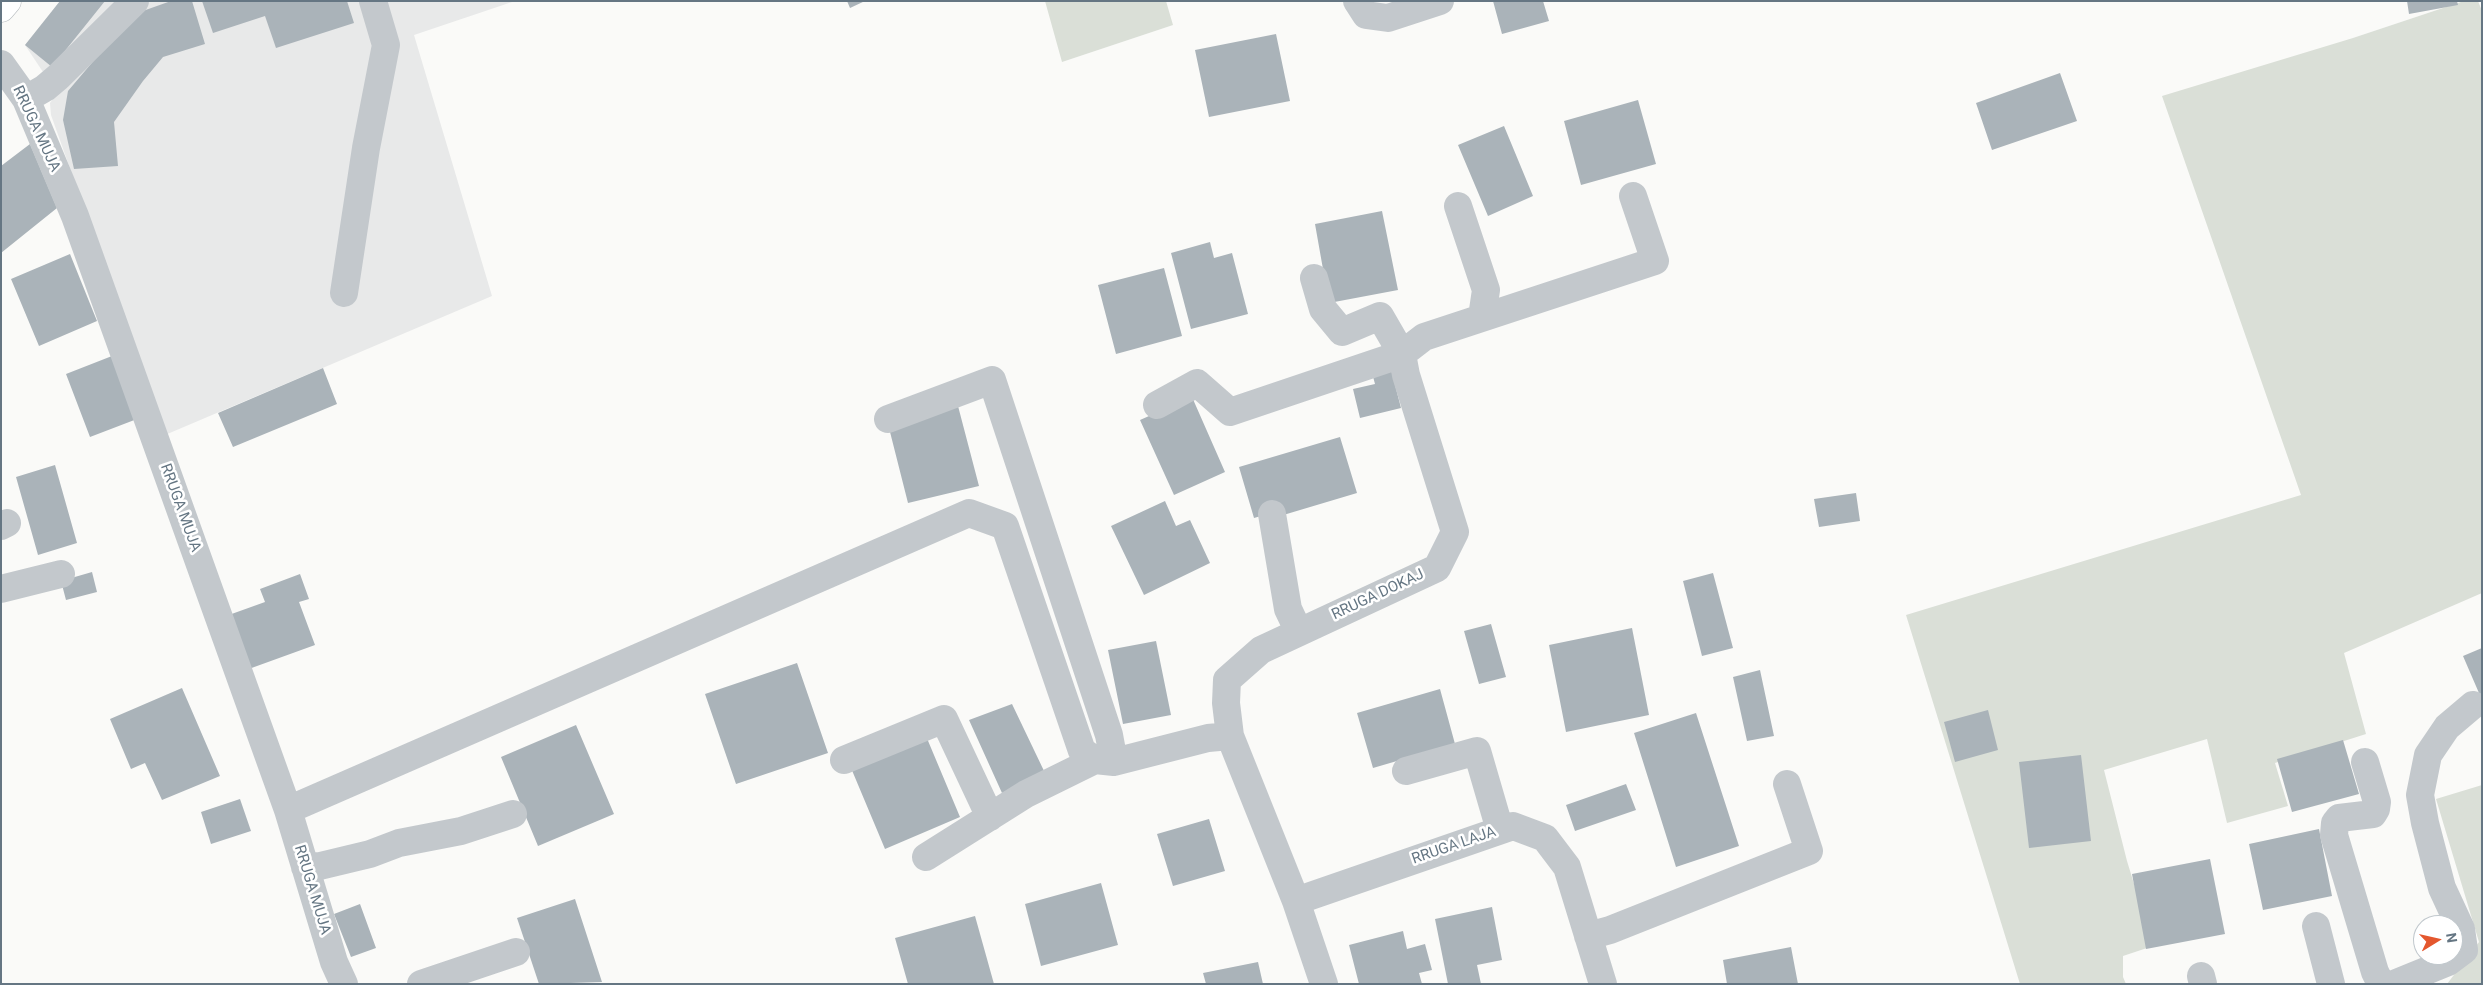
<!DOCTYPE html>
<html>
<head>
<meta charset="utf-8">
<style>
	body { margin:0 }
	#map { position:relative; width:2483px; height:985px; overflow:hidden; background:#fafaf8; font-family:Roboto,sans-serif }
	canvas { display:block }
	.frame { position:absolute; inset:0; border:2px solid #657683; pointer-events:none }
	.north { position:absolute; left:2413px; top:915px; width:50px; height:50px; box-sizing:border-box; background:#fff; border:1px solid #c1c8cd; border-radius:50%; rotate:81deg; font-size:14px; font-weight:700; line-height:20px; text-align:center; color:#657683 }
	.north::after { content:''; display:block; margin:auto; width:18px; height:22px; background:#e4572e; clip-path:polygon(50% 0,100% 100%,50% 72%,0 100%) }
</style>
</head>
<body>
<div id="map">
<canvas width="2483" height="985"></canvas>
<div class="frame"></div>
<div class="north">N</div>
</div>
<script>
const context = document.querySelector('canvas').getContext('2d');
context.lineJoin = 'round';
function fill(path, color) {
  context.fillStyle = color;
  context.fill(path, 'evenodd');
}
function shape(rows) {
  const path = new Path2D();
  for (const r of rows) {
    path.moveTo(r[0], r[1]);
    for (let i = 2; i < r.length; i += 2) path.lineTo(r[i], r[i + 1]);
  }
  return path;
}
function trace(path, color, width, dash) {
  context.strokeStyle = color;
  context.lineWidth = width;
  context.lineCap = dash ? 'butt' : 'round';
  context.setLineDash(dash || []);
  context.stroke(path);
}
function label(font, color, halo, rows, align = 'center') {
  context.font = font + ' Roboto,sans-serif';
  context.lineWidth = 5;
  context.setLineDash([]);
  context.textBaseline = 'middle';
  context.strokeStyle = halo;
  context.fillStyle = color;
  for (const [text, x, y, turn = 0] of rows) {
    context.save();
    context.translate(x, y);
    context.rotate((+turn || 0) * Math.PI / 180);
    context.textAlign = isNaN(turn) ? turn : align;
    if (halo) context.strokeText(text, 0, 0);
    context.fillText(text, 0, 0);
    context.restore();
  }
}
fill(shape([
	[60,1,515,1,414,35,492,296,165,435,51,115,50,103,57,93,25,45]
]), '#e8e9e9');
fill(shape([
	[1045,1,1166,1,1173,25,1062,62],
	[2464,1,2478,1,2482,11,2482,593,2344,653,2366,734,2275,763,2288,806,2227,823,2207,739,2104,770,2127,861,2153,946,2123,956,2123,977,2126,984,2020,984,1906,615,2301,495,2162,96,2353,38],
	[2482,785,2482,984,2447,984,2479,942,2436,799]
]), '#dadfd7');
fill(shape([
	[60,1,105,1,52,67,25,45],
	[171,1,192,1,205,44,163,57,143,81,114,122,118,166,74,169,63,120,68,91,124,25,140,12],
	[202,1,347,1,354,23,276,48,265,16,213,33],
	[847,1,865,1,850,8],
	[1493,1,1543,1,1549,21,1502,34],
	[2407,1,2457,1,2458,5,2409,14],
	[1276,34,1290,101,1209,117,1195,50],
	[2060,73,2077,121,1992,150,1976,103],
	[1638,100,1656,164,1581,185,1564,121],
	[1504,126,1533,196,1488,216,1458,145],
	[30,144,57,208,1,253,1,166],
	[1382,211,1398,290,1329,303,1315,224],
	[1210,242,1214,258,1232,253,1248,314,1191,329,1171,253],
	[70,254,97,321,39,346,11,279],
	[1164,268,1182,336,1116,354,1098,285],
	[112,356,137,419,90,437,66,374],
	[1390,365,1401,408,1360,418,1353,389,1375,384,1371,369],
	[323,368,337,404,233,447,218,413],
	[1192,397,1225,472,1174,495,1140,420],
	[958,406,979,486,908,503,888,424],
	[1340,437,1357,493,1280,516,1278,511,1254,518,1239,467],
	[55,465,77,543,38,555,16,477],
	[1856,493,1860,521,1819,527,1814,499],
	[1165,501,1176,526,1190,520,1210,563,1144,595,1111,526],
	[92,572,97,592,66,600,61,581],
	[1713,573,1733,648,1702,656,1683,581],
	[300,574,309,599,299,602,315,645,246,670,226,616,265,602,260,589],
	[1491,624,1506,677,1479,684,1464,631],
	[1632,628,1649,715,1566,732,1549,645],
	[1156,641,1171,715,1123,724,1108,650],
	[2482,648,2482,700,2463,656],
	[797,663,828,753,736,784,705,694],
	[1760,670,1774,736,1747,741,1733,677],
	[182,688,220,776,162,800,145,763,131,769,110,719],
	[1440,689,1455,744,1373,768,1357,713],
	[1012,704,1045,773,1002,793,969,720],
	[1988,710,1998,750,1955,762,1944,722],
	[1696,713,1739,846,1676,867,1634,733],
	[576,725,614,814,538,846,501,757],
	[926,736,960,817,885,849,851,768],
	[2343,740,2359,794,2292,812,2277,759],
	[2081,755,2091,841,2029,848,2019,762],
	[1626,784,1636,810,1575,831,1566,805],
	[240,799,251,831,211,844,201,812],
	[1209,819,1225,871,1173,886,1157,834],
	[2319,829,2332,896,2263,910,2249,844],
	[2210,859,2225,934,2146,949,2132,874],
	[1101,883,1118,945,1041,966,1025,904],
	[575,899,602,982,539,984,517,918],
	[360,904,376,948,351,957,334,914],
	[1492,907,1502,960,1477,965,1481,984,1448,984,1435,919],
	[975,916,994,984,908,984,895,938],
	[1403,931,1407,949,1425,944,1432,970,1419,973,1422,984,1359,984,1349,945],
	[1791,947,1798,984,1727,984,1723,960],
	[1258,962,1263,984,1206,984,1203,973]
]), '#aab3b9');
const major = shape([
	[1,8,7,1]
]);
trace(major, '#b5babe', 29);
trace(shape([
	[1357,1,1366,15,1388,18,1440,1],
	[1,64,26,99,75,216,288,810,334,962,344,984],
	[26,99,45,88,58,77,135,1],
	[1458,206,1486,290,1482,317],
	[344,293,366,148,386,45,373,1],
	[1157,405,1197,383,1230,412,1402,354,1380,316,1342,332,1323,309,1314,278],
	[888,419,992,380,1109,735,1114,762],
	[1272,514,1288,609,1299,632],
	[1,526,7,523],
	[1,589,61,574],
	[844,760,944,719,990,817],
	[2365,762,2377,802,2376,809,2373,814,2339,818,2335,823,2334,835,2375,972,2381,984],
	[1406,771,1477,751,1500,830],
	[288,810,969,513,1005,526,1082,751,1095,760,1114,762,1208,738,1230,736],
	[926,857,1026,794,1095,760],
	[305,867,320,866,370,854,399,843,461,831,513,814],
	[1296,901,1230,736,1226,703,1227,680,1261,650,1437,568,1455,532,1406,375,1402,354,1424,337,1655,261,1633,196],
	[2316,926,2331,984],
	[1588,936,1610,930,1809,851,1787,784],
	[2201,976,2203,984],
	[421,984,516,952],
	[1324,984,1296,901,1513,826,1545,838,1567,867,1603,984],
	[2394,984,2448,962,2464,950,2461,929,2442,888,2425,823,2420,795,2428,755,2447,727,2473,705]
]), '#c3c8cc', 28);
trace(major, '#fff', 28);
label('15px', '#657683', '#fff', [
	["RRUGA MUJA",36,129,65],
	["RRUGA MUJA",180,508,70],
	["RRUGA DOKAJ",1378,595,-25],
	["RRUGA LAJA",1454,846,-19],
	["RRUGA MUJA",312,890,73]
]);
</script>
</body>
</html>
